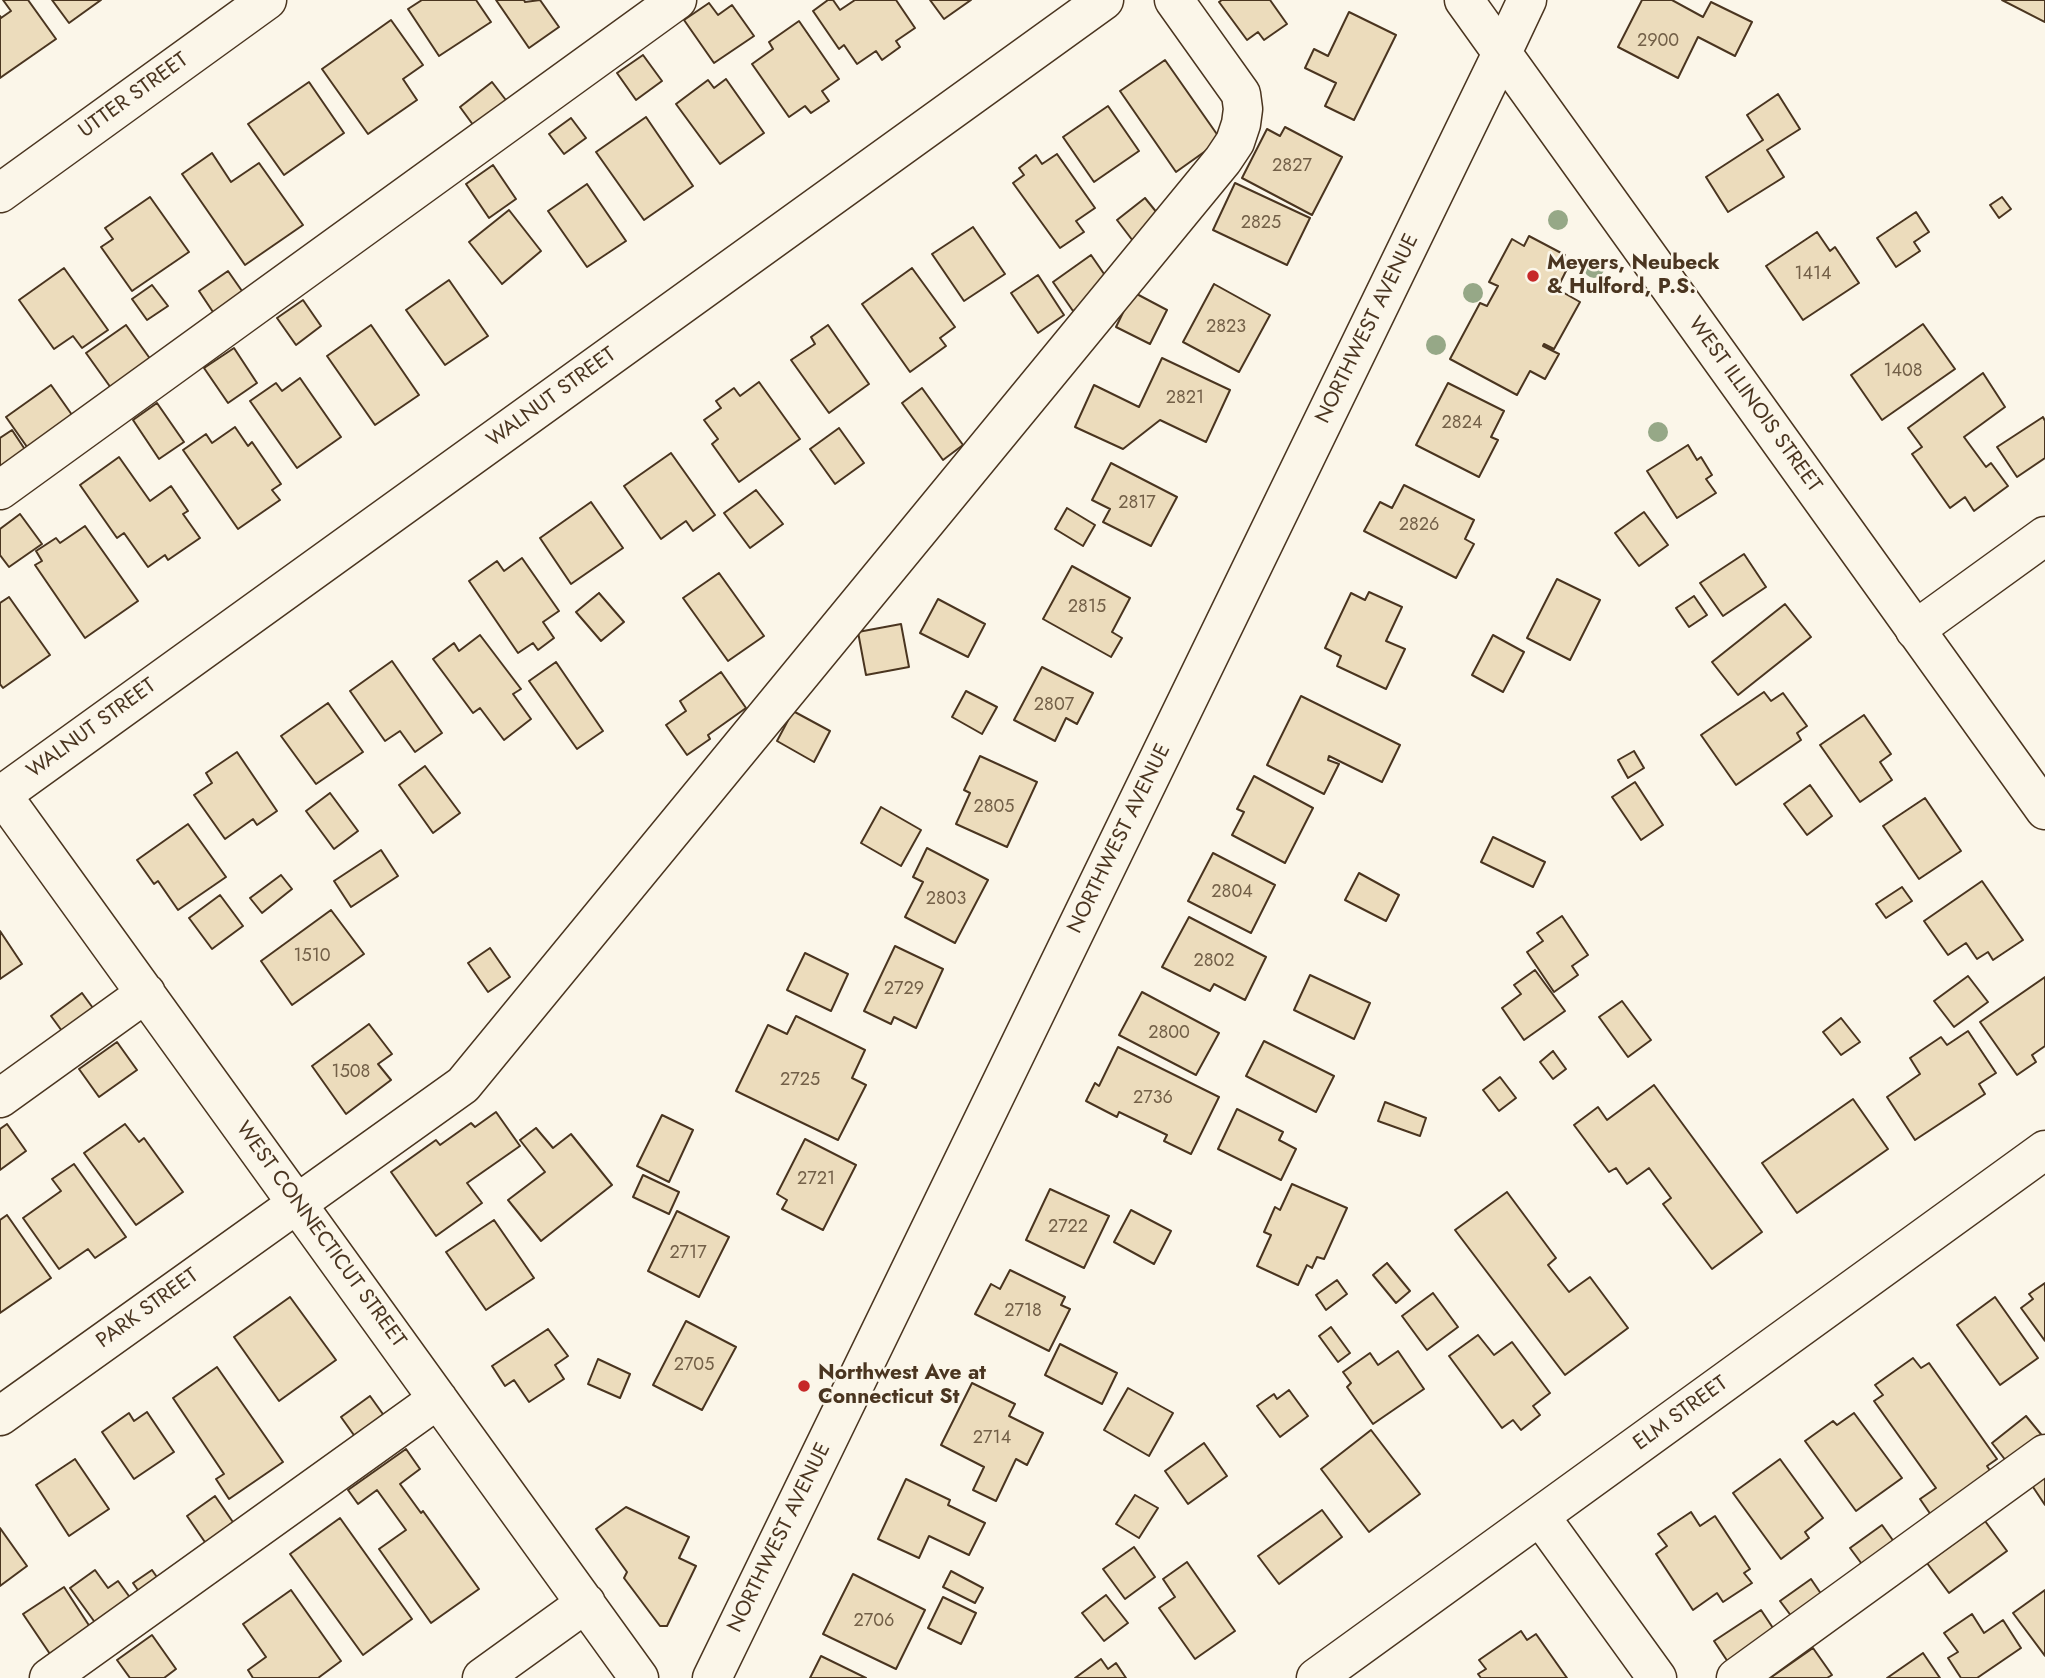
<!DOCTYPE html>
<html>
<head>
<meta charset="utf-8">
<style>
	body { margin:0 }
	canvas { display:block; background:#fbf6e9 }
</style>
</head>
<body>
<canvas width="2045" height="1678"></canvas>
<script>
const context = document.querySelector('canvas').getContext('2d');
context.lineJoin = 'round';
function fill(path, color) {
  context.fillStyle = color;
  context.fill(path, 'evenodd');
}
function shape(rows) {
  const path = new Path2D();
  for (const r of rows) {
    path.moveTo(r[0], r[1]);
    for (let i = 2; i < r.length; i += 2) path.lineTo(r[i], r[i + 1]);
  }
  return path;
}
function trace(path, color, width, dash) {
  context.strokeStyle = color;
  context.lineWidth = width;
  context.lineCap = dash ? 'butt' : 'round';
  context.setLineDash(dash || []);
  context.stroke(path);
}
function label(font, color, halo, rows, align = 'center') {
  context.font = font + ' Jost,sans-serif';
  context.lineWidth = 5;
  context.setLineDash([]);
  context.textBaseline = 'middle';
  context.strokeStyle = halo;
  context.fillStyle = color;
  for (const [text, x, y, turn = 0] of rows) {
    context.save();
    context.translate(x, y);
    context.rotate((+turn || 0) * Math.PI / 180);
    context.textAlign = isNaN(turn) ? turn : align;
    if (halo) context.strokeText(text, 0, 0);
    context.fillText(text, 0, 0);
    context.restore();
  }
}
const building = shape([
	[3,0,28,0,56,39,0,78,0,16,1,18,11,11,3,0],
	[52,0,101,0,69,23,52,0],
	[422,0,476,0,491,22,439,56,408,9,422,0],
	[496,0,524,0,525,2,540,0,559,27,529,48,496,0],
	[828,0,833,0,840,10,855,0,896,0,915,28,896,41,900,47,882,60,876,51,857,64,844,45,839,49,813,11,828,0],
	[930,0,971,0,944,19,930,0],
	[1222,0,1270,0,1287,24,1264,40,1258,32,1247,40,1219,2,1222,0],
	[1642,0,1672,0,1703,17,1711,2,1752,22,1735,56,1698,37,1678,78,1618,47,1642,0],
	[2002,0,2045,0,2045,22,2002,0],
	[709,3,718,15,732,5,754,36,714,63,684,20,709,3],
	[1349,12,1396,35,1354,120,1325,106,1336,83,1305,68,1314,49,1328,56,1349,12],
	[391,20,423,65,403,79,417,100,368,134,322,69,391,20],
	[799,21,839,79,822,91,829,101,811,113,805,106,789,117,752,64,773,49,769,42,799,21],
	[643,55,662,81,636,100,617,73,643,55],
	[1165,60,1221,140,1176,172,1120,91,1165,60],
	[726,79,764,133,720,164,676,104,708,80,714,88,726,79],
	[309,82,344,133,284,175,248,124,309,82],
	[492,82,512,108,479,133,460,107,492,82],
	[1778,94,1800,129,1767,150,1784,177,1728,212,1706,177,1763,140,1747,115,1778,94],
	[1108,106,1139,151,1094,182,1063,137,1108,106],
	[646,117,693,186,644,220,596,152,646,117],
	[571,118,586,138,564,154,549,134,571,118],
	[1285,127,1342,157,1312,215,1242,178,1267,129,1280,136,1285,127],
	[212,153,231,182,259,163,303,225,245,265,182,174,212,153],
	[1057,154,1095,208,1076,221,1084,232,1060,248,1013,183,1024,175,1019,168,1036,155,1042,164,1057,154],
	[493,165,516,199,489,218,466,184,493,165],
	[1235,183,1310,218,1287,265,1213,230,1235,183],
	[587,184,626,241,587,267,548,211,587,184],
	[150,197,189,252,132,291,101,247,113,239,105,228,150,197],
	[2002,197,2011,209,1999,218,1990,205,2002,197],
	[1145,198,1162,219,1133,241,1117,220,1145,198],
	[509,210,541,251,502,284,469,242,509,210],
	[1916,212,1929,232,1914,242,1920,251,1896,267,1877,238,1916,212],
	[973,227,1005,274,964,301,932,254,973,227],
	[1817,232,1830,251,1835,247,1859,283,1803,320,1766,266,1817,232],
	[1529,236,1565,255,1560,263,1568,267,1557,289,1580,302,1554,349,1544,344,1543,346,1559,354,1545,379,1530,371,1517,395,1450,359,1480,303,1487,306,1498,286,1489,282,1512,239,1524,246,1529,236],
	[1091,255,1111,284,1073,311,1053,282,1091,255],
	[64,268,108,330,82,348,73,336,54,349,19,300,64,268],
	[912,268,955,327,940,338,946,346,910,372,862,304,912,268],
	[228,271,249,301,219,321,199,291,228,271],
	[1038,275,1064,315,1038,333,1011,293,1038,275],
	[449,280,488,336,445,365,406,310,449,280],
	[1214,284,1270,315,1239,372,1183,342,1214,284],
	[152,285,168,306,147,320,132,299,152,285],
	[1133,292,1167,310,1150,344,1116,327,1133,292],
	[303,300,321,326,296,345,277,318,303,300],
	[1923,324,1955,369,1882,420,1851,375,1923,324],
	[126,325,156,367,116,395,86,353,126,325],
	[371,325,419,395,375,425,327,356,371,325],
	[828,325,869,384,829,413,791,360,815,344,811,337,828,325],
	[234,348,257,383,228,403,204,368,234,348],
	[1162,358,1230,390,1206,442,1160,420,1123,449,1075,427,1094,385,1139,407,1162,358],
	[1983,373,2005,407,1964,437,1986,467,1991,463,2008,486,1974,511,1965,497,1950,508,1912,454,1922,447,1908,428,1983,373],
	[300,378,341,437,297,468,250,401,276,383,282,391,300,378],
	[759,382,800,439,739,482,712,444,718,439,704,420,721,408,716,401,734,388,740,396,759,382],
	[1448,383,1504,411,1491,437,1498,440,1479,477,1416,445,1448,383],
	[51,385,77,422,32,454,6,417,51,385],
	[922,388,963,445,943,460,902,403,922,388],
	[157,403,184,442,159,459,133,420,157,403],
	[2043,417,2045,421,2045,458,2017,477,1997,447,2043,417],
	[235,427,248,446,252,442,281,484,272,490,280,500,238,529,183,450,206,434,212,443,235,427],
	[839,428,864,463,835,484,810,449,839,428],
	[12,430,30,457,0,478,0,438,12,430],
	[1688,445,1697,460,1701,457,1712,475,1706,479,1716,493,1677,518,1647,471,1688,445],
	[671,453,715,515,693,531,686,521,661,539,624,486,671,453],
	[119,457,150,501,171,486,188,511,183,514,200,538,168,560,165,555,148,567,124,533,117,538,80,485,119,457],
	[1111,463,1177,497,1151,546,1103,522,1110,509,1092,500,1111,463],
	[1404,485,1474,520,1465,539,1474,544,1456,578,1364,531,1380,502,1392,508,1404,485],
	[756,490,783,524,750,548,724,513,756,490],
	[591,502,623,548,571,584,540,538,591,502],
	[1067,508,1095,525,1083,546,1055,529,1067,508],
	[1644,512,1668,545,1639,566,1615,533,1644,512],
	[20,514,42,544,9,567,0,555,0,529,20,514],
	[85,526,138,601,85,638,35,565,42,561,36,551,56,538,60,543,85,526],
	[1744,554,1766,587,1723,616,1700,583,1744,554],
	[522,558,559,611,543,622,554,638,538,650,533,643,518,653,469,581,497,561,504,571,522,558],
	[1072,566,1130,598,1112,632,1122,638,1111,657,1043,619,1072,566],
	[719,573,764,636,728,661,683,598,719,573],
	[1557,579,1600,600,1570,660,1527,638,1557,579],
	[1369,592,1402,607,1386,641,1405,649,1386,689,1337,666,1341,656,1325,648,1351,593,1365,600,1369,592],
	[599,593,624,622,601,641,576,612,599,593],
	[1694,596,1707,615,1689,627,1676,608,1694,596],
	[9,597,50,655,3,688,0,684,0,603,9,597],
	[938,599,985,624,968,657,920,633,938,599],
	[1785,604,1811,637,1738,695,1712,662,1785,604],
	[901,624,909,667,866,675,858,632,901,624],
	[480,635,521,689,513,694,531,719,504,740,480,708,473,713,433,659,454,643,459,651,480,635],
	[1493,635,1524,652,1503,692,1472,675,1493,635],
	[392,661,442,733,415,752,400,731,385,741,350,691,392,661],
	[556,662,603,731,577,749,529,681,556,662],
	[1042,667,1093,693,1077,724,1066,718,1055,741,1014,720,1042,667],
	[721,672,746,708,708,735,710,739,687,755,666,725,686,711,680,701,721,672],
	[966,691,997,707,982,734,952,717,966,691],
	[1764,692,1771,701,1783,693,1807,726,1797,733,1801,740,1736,785,1701,735,1764,692],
	[1301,696,1400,745,1382,782,1329,756,1328,760,1339,764,1324,794,1267,765,1301,696],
	[328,703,363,752,316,784,281,736,328,703],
	[793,711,830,731,814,762,777,741,793,711],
	[1864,715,1891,754,1880,762,1892,780,1860,802,1820,745,1864,715],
	[1634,751,1644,768,1628,778,1618,760,1634,751],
	[237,752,277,811,257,825,253,819,225,839,194,795,212,783,206,773,237,752],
	[980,756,1037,782,1007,847,956,824,970,793,964,790,980,756],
	[425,766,460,813,433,833,399,785,425,766],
	[1254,776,1313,808,1285,863,1232,835,1244,812,1237,809,1254,776],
	[1635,782,1663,825,1641,840,1612,797,1635,782],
	[1810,785,1832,816,1807,835,1784,804,1810,785],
	[330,793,358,831,334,849,306,811,330,793],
	[1925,798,1961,851,1919,879,1883,826,1925,798],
	[881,807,921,830,901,866,861,843,881,807],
	[188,824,226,877,178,910,158,881,154,884,137,860,188,824],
	[1493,837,1545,862,1533,887,1481,862,1493,837],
	[927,848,988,880,955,943,905,917,923,882,913,877,927,848],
	[381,850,398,876,351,907,334,881,381,850],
	[1213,853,1275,885,1251,933,1188,901,1213,853],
	[1359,873,1399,895,1386,921,1345,900,1359,873],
	[281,875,292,889,262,913,250,898,281,875],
	[1982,881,2023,940,1993,960,1988,952,1977,959,1966,943,1948,955,1924,921,1982,881],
	[1902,887,1912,901,1886,918,1876,904,1902,887],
	[220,895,243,926,212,949,189,918,220,895],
	[331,910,364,954,292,1005,261,961,331,910],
	[1562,916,1588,955,1572,966,1578,975,1554,992,1527,952,1543,941,1537,933,1562,916],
	[1189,917,1266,957,1245,1000,1214,984,1210,991,1162,967,1189,917],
	[0,931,22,964,0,979,0,931],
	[895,946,943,969,916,1028,894,1017,891,1024,864,1011,895,946],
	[490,948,510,977,488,992,468,963,490,948],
	[805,953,848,974,831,1011,787,990,805,953],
	[1535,970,1565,1011,1524,1040,1502,1008,1521,994,1514,985,1535,970],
	[1310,975,1370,1003,1354,1039,1294,1010,1310,975],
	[1968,976,1988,1002,1954,1027,1934,1001,1968,976],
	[2045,977,2045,1046,2032,1055,2036,1062,2017,1075,1980,1022,2045,977],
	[1142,992,1219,1033,1196,1075,1119,1035,1142,992],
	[82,993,101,1019,70,1042,51,1016,82,993],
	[1622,1001,1651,1040,1628,1057,1599,1017,1622,1001],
	[796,1016,865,1050,852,1078,866,1085,838,1140,736,1091,768,1025,787,1034,796,1016],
	[1841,1018,1860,1042,1841,1055,1823,1032,1841,1018],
	[369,1024,392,1054,378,1064,391,1080,346,1114,312,1066,369,1024],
	[1968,1031,1996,1073,1979,1084,1985,1094,1915,1140,1887,1097,1920,1074,1910,1058,1941,1037,1947,1045,1968,1031],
	[1264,1041,1334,1076,1316,1112,1246,1076,1264,1041],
	[117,1042,137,1070,99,1097,79,1069,117,1042],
	[1118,1047,1219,1097,1191,1154,1164,1141,1167,1135,1119,1112,1117,1117,1086,1101,1095,1083,1099,1086,1118,1047],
	[1553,1051,1566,1069,1553,1079,1540,1062,1553,1051],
	[1500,1077,1516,1098,1499,1111,1483,1090,1500,1077],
	[1654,1085,1762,1232,1712,1269,1663,1204,1671,1198,1649,1168,1627,1184,1616,1168,1609,1172,1574,1125,1598,1107,1607,1120,1654,1085],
	[1853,1099,1888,1149,1797,1213,1762,1163,1853,1099],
	[1385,1102,1426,1118,1420,1136,1378,1121,1385,1102],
	[1237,1109,1283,1132,1279,1140,1296,1149,1281,1180,1218,1149,1237,1109],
	[496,1112,520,1146,467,1183,482,1203,436,1236,391,1172,436,1140,440,1145,471,1123,475,1127,496,1112],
	[662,1115,693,1130,669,1182,637,1166,662,1115],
	[7,1124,26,1151,0,1170,0,1129,7,1124],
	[125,1124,139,1142,144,1138,183,1192,136,1225,84,1153,125,1124],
	[536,1128,553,1148,571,1134,612,1185,541,1241,508,1200,545,1172,520,1140,536,1128],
	[805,1139,856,1165,823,1230,782,1209,787,1200,777,1194,805,1139],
	[74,1164,126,1237,95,1258,88,1249,59,1269,23,1218,61,1191,52,1179,74,1164],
	[643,1175,679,1192,669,1214,633,1197,643,1175],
	[1292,1184,1347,1208,1324,1259,1317,1257,1312,1268,1307,1265,1298,1285,1257,1266,1271,1235,1264,1232,1275,1207,1280,1210,1292,1184],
	[1050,1189,1109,1216,1084,1268,1026,1240,1050,1189],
	[1507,1192,1556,1258,1548,1265,1569,1292,1590,1277,1628,1328,1565,1375,1455,1230,1507,1192],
	[1131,1210,1171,1231,1154,1264,1114,1242,1131,1210],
	[677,1211,729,1237,699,1297,648,1271,677,1211],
	[7,1215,51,1278,0,1313,0,1220,7,1215],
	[494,1220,534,1278,486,1310,446,1252,494,1220],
	[1387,1263,1410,1291,1396,1303,1373,1275,1387,1263],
	[1010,1270,1065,1297,1061,1305,1070,1309,1049,1351,975,1314,991,1284,1000,1289,1010,1270],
	[1337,1280,1347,1294,1326,1310,1316,1295,1337,1280],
	[2045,1283,2045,1341,2021,1308,2033,1299,2029,1294,2045,1283],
	[1433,1293,1458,1327,1427,1350,1402,1316,1433,1293],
	[290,1297,336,1360,279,1401,234,1337,290,1297],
	[1995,1297,2038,1358,2000,1385,1957,1325,1995,1297],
	[686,1321,736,1347,702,1410,653,1385,686,1321],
	[1331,1327,1350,1353,1338,1362,1319,1336,1331,1327],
	[548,1329,568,1356,555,1365,564,1379,529,1402,514,1380,505,1386,492,1366,548,1329],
	[1478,1335,1494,1355,1512,1342,1550,1393,1533,1406,1540,1415,1521,1430,1513,1420,1502,1428,1449,1356,1478,1335],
	[1060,1344,1117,1373,1102,1404,1045,1375,1060,1344],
	[1398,1351,1424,1389,1373,1424,1347,1387,1351,1383,1343,1372,1370,1353,1378,1365,1398,1351],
	[1913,1358,1921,1368,1929,1363,1997,1459,1987,1466,2000,1486,1940,1528,1920,1499,1936,1488,1874,1401,1883,1395,1875,1385,1913,1358],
	[598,1359,630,1374,620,1398,588,1384,598,1359],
	[217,1367,283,1462,229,1499,216,1479,224,1474,173,1398,217,1367],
	[972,1383,1015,1404,1009,1416,1043,1433,1027,1465,1016,1459,996,1501,973,1490,984,1467,941,1445,972,1383],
	[1128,1388,1173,1413,1149,1456,1104,1430,1128,1388],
	[1289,1390,1308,1416,1280,1437,1257,1406,1274,1394,1277,1399,1289,1390],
	[370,1396,390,1424,361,1445,341,1417,370,1396],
	[147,1412,174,1452,134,1479,102,1432,129,1413,134,1421,147,1412],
	[1854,1413,1902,1478,1856,1511,1805,1441,1833,1421,1837,1425,1854,1413],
	[2026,1416,2045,1439,2014,1471,1992,1443,2026,1416],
	[1371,1430,1420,1494,1369,1532,1321,1469,1371,1430],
	[1204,1443,1227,1476,1188,1504,1165,1471,1204,1443],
	[406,1449,420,1469,400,1484,421,1513,423,1511,479,1589,431,1623,379,1549,406,1530,377,1490,358,1504,348,1490,406,1449],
	[75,1459,109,1509,69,1536,36,1485,75,1459],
	[1780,1459,1823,1518,1805,1532,1809,1538,1781,1559,1733,1493,1780,1459],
	[2045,1475,2045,1505,2031,1484,2045,1475],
	[906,1479,950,1500,948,1505,985,1523,969,1555,929,1536,919,1558,878,1539,906,1479],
	[1135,1495,1158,1508,1139,1538,1116,1524,1135,1495],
	[215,1496,237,1528,209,1548,187,1516,215,1496],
	[626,1507,689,1537,679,1558,696,1566,667,1626,660,1626,624,1578,627,1572,596,1529,626,1507],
	[1322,1510,1342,1537,1279,1584,1258,1556,1322,1510],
	[1691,1512,1700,1526,1715,1516,1750,1569,1744,1573,1752,1583,1723,1602,1717,1593,1693,1610,1656,1554,1667,1546,1658,1534,1691,1512],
	[340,1518,412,1619,363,1655,290,1554,340,1518],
	[1985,1521,2007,1551,1949,1593,1927,1563,1985,1521],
	[1882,1525,1902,1553,1870,1575,1850,1548,1882,1525],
	[0,1528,27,1566,0,1586,0,1528],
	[1134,1547,1155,1577,1125,1599,1103,1569,1134,1547],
	[1187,1562,1235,1631,1195,1659,1159,1608,1175,1597,1163,1579,1187,1562],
	[95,1570,108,1588,118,1581,134,1603,99,1628,70,1588,95,1570],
	[152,1570,161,1583,142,1596,133,1583,152,1570],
	[951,1571,983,1588,975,1603,943,1587,951,1571],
	[853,1574,925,1610,896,1669,823,1634,853,1574],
	[1811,1579,1828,1604,1798,1625,1780,1601,1811,1579],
	[64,1587,92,1630,52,1657,23,1614,64,1587],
	[291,1590,341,1661,318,1678,253,1678,248,1670,266,1657,243,1624,291,1590],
	[2045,1590,2045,1656,2013,1613,2045,1590],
	[1106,1595,1128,1623,1104,1641,1082,1613,1106,1595],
	[943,1597,976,1613,961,1644,928,1628,943,1597],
	[1761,1610,1779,1637,1732,1668,1714,1641,1761,1610],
	[1972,1614,1984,1633,2003,1620,2021,1648,1977,1678,1961,1678,1948,1658,1958,1652,1944,1633,1972,1614],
	[1521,1631,1527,1640,1536,1634,1567,1678,1481,1678,1478,1674,1486,1669,1479,1660,1521,1631],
	[152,1635,176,1669,164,1678,130,1678,117,1660,152,1635],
	[1813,1648,1832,1675,1827,1678,1770,1678,1813,1648],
	[1923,1653,1940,1678,1887,1678,1923,1653],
	[821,1656,866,1678,810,1678,821,1656],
	[1101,1659,1108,1669,1116,1663,1126,1678,1075,1678,1101,1659]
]);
fill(building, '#ecdcbc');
trace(building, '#4a3520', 2);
const minor = shape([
	[0,193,267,0],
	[0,490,677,0],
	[1915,630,2045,536],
	[0,792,639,1678],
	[0,796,1104,0],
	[0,1098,146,993],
	[0,1416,463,1085,1223,160,1235,142,1241,124,1243,109,1241,94,1174,0],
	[1540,1516,1657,1678],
	[49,1678,438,1399],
	[482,1678,586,1603],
	[712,1678,1502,53,1464,0],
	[1316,1678,2045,1150],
	[1736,1678,2045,1454]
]);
const major = shape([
	[1527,0,1502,53,2045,810]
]);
trace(minor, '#4a3520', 41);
trace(major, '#4a3520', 41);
trace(minor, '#fbf6e9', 38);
trace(major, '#fbf6e9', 38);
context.fillStyle = '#96a887';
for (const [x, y] of [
	[1558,220],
	[1594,268],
	[1473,293],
	[1436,345],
	[1658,432]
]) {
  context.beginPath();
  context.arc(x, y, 10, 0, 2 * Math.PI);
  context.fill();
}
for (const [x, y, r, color] of [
	[1533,276,7,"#c62828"],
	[804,1386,7,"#c62828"]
]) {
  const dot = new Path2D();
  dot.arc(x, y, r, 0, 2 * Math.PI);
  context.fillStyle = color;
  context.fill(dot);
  trace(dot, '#fbf6e9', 2.5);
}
label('18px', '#725f47', null, [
	["2900",1658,42],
	["2827",1292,167],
	["2825",1261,224],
	["1414",1813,275],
	["2823",1226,328],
	["1408",1903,372],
	["2821",1185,399],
	["2824",1462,424],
	["2817",1137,504],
	["2826",1419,526],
	["2815",1087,608],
	["2807",1054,706],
	["2805",994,808],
	["2804",1232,893],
	["2803",946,900],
	["1510",312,957],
	["2802",1214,962],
	["2729",904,990],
	["2800",1169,1034],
	["1508",351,1073],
	["2725",800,1081],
	["2736",1153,1099],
	["2721",816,1180],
	["2722",1068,1228],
	["2717",688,1254],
	["2718",1023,1312],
	["2705",694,1366],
	["2714",992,1439],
	["2706",874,1622]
]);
label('21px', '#4a3520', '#fbf6e9', [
	["UTTER STREET",134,96,-36],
	["NORTHWEST AVENUE",1368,329,-64],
	["WALNUT STREET",552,398,-36],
	["WEST ILLINOIS STREET",1754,405,54],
	["WALNUT STREET",92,729,-36],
	["NORTHWEST AVENUE",1120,839,-64],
	["WEST CONNECTICUT STREET",320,1235,54],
	["PARK STREET",148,1309,-36],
	["ELM STREET",1681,1414,-36],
	["NORTHWEST AVENUE",780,1538,-64]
]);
label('bold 21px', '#4a3520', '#fbf6e9', [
	["Meyers, Neubeck",1547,264],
	["& Hulford, P.S.",1547,288],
	["Northwest Ave at",818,1374],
	["Connecticut St",818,1398]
], 'left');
</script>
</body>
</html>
